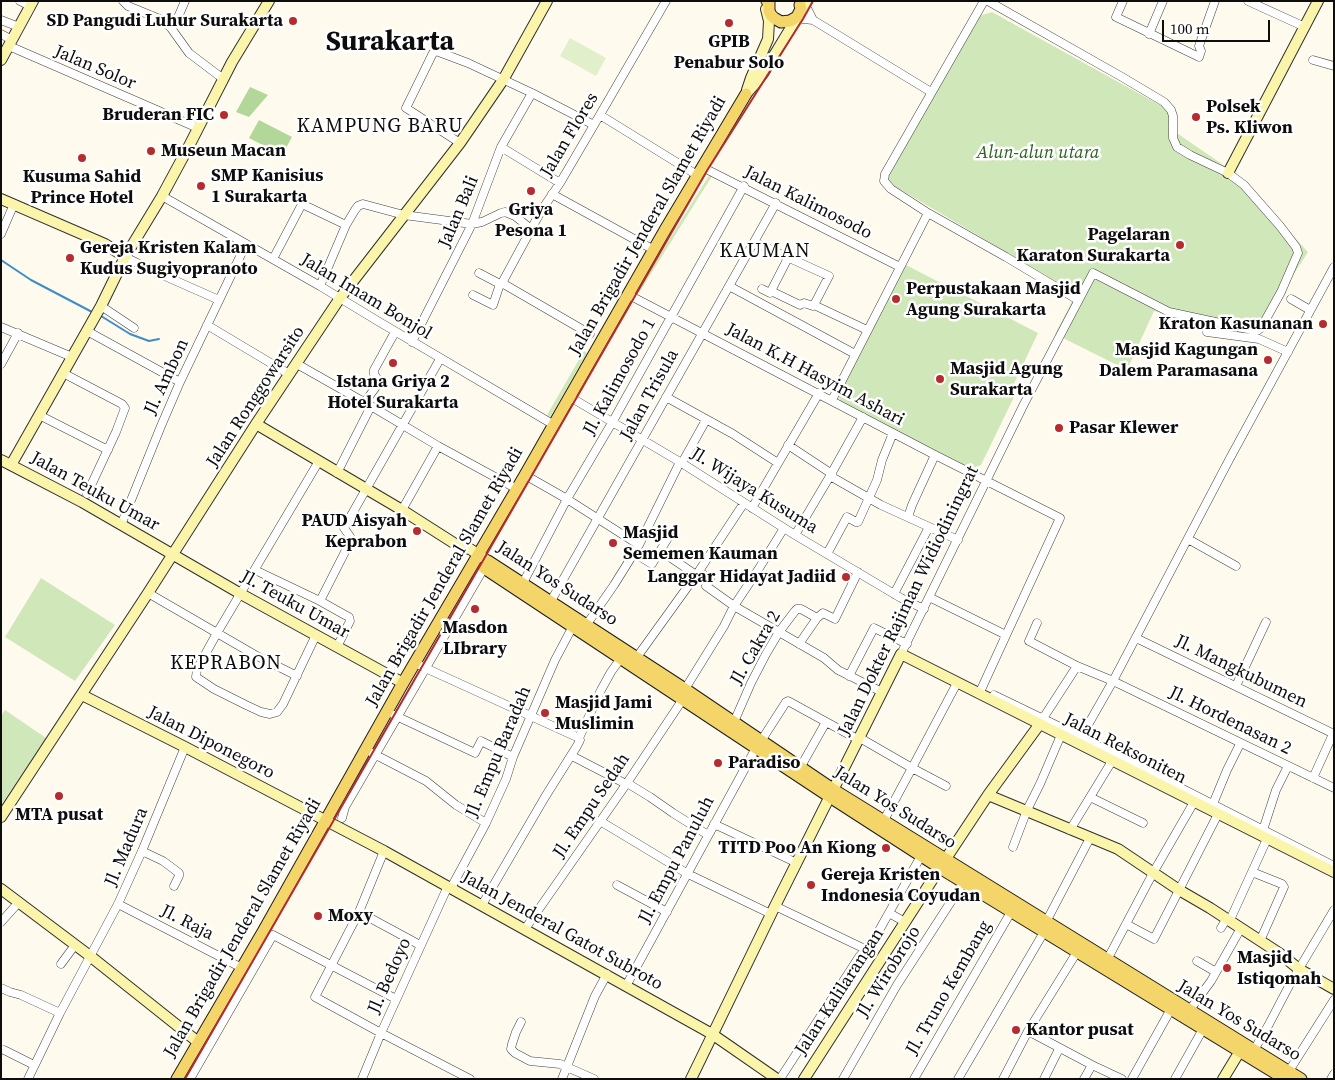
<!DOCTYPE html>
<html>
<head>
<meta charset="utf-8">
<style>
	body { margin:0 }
	#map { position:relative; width:1335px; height:1080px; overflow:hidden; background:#fefbee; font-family:"Source Serif 4",serif }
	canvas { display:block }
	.frame { position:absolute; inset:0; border:2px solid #0d0d0d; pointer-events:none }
	.scale { position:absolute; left:1162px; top:20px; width:108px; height:22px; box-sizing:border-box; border:2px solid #0d0d0d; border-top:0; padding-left:6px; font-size:15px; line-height:18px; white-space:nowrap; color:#0d0d0d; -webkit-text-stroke:4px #fff; paint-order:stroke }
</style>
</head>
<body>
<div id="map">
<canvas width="1335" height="1080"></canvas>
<div class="frame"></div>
<div class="scale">100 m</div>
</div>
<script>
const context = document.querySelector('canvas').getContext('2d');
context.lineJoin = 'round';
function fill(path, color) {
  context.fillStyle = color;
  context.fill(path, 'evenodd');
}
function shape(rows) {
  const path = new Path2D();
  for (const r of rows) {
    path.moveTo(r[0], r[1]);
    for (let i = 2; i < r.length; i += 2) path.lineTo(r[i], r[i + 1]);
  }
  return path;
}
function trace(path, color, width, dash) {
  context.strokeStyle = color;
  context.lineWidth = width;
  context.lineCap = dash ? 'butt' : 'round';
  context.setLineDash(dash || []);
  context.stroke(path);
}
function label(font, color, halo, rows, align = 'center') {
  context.font = font + ' "Source Serif 4",serif';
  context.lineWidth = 5;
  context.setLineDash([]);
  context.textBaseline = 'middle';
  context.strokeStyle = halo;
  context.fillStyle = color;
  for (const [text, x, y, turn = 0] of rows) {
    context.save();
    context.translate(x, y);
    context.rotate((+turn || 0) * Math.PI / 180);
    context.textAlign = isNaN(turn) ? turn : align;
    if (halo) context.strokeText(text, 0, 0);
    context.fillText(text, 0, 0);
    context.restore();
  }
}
fill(shape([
	[992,12,1167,109,1171,122,1168,127,1235,173,1308,252,1257,331,1226,327,1154,311,1127,370,1055,334,1078,290,1072,291,891,184,888,181,888,176,979,16],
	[710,174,712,176,639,293,637,291],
	[904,264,1038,333,1011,390,1016,393,981,465,972,469,841,404,837,391],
	[584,351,587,353,550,417,547,415],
	[41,578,115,625,75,681,5,637],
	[5,710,46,738,1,805,1,716]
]), '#d0e7b9');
fill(shape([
	[250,87,268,95,249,117,236,112],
	[259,120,292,137,282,155,249,138]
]), '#b3d799');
fill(shape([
	[570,38,606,58,596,76,560,56]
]), '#e1efca');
trace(shape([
	[1,260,31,280,94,313],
	[101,316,130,334,149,341,159,339]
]), '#3f8dc7', 2);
const street = shape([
	[20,1,30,6],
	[123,1,128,6,162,20,171,28,189,53,222,78],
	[984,1,885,174,884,181,891,189,928,213,1006,257,1078,300],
	[1123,1,1116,17,1199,57,1201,51,1199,46,1215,1],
	[1248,1,1305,27],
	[804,6,808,10,813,20],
	[797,17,803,19,813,20,931,92],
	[1,20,19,27],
	[171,28,179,15,185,1],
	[1,34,12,40],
	[1149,34,1163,1],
	[9,46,198,128],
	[1313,60,1334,66],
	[600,115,697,175],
	[460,143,406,108,433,53,436,51,468,63,532,93,594,125],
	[501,147,560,183],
	[702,167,900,267],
	[552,194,654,250],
	[162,196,320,286,376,320,554,425],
	[1,234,14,204],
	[754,242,829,276,814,305],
	[125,257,158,273,219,300],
	[788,258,771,291,800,305,804,303,813,306,814,305,867,330],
	[273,259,302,204,346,225],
	[479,273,500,284,502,283,590,334],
	[502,283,541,211,560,183,594,125,666,1],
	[320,286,346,225,355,210,358,206,363,204,404,215,472,224,482,222,501,213,505,212,515,216,531,229],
	[729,286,855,354],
	[762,289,770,293,771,291],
	[473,295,493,305,500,284],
	[629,295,935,455,1060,518,979,694],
	[1291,299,1310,310],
	[101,306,134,328],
	[207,325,289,374],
	[1,327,72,357],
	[87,331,180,382],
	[1207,332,1259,339,1288,352],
	[412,342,472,224,501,147,532,93],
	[1,364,18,333],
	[297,364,371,406,438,446,517,489],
	[63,373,122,404,125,408,116,432,87,494],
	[570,397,680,462,795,535,901,598,924,609],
	[666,397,733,434,778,463],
	[832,400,928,213],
	[365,402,378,384,378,380,374,374,374,370,395,332],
	[39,415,108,450],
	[788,445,832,474],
	[682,463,706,420],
	[337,473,371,406],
	[525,475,567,499,639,545],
	[830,476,881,505,958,540],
	[752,508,819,393],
	[402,510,438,446],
	[908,517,912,505,935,455],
	[121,525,161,426,180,382,246,244],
	[795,535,830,476,863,417],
	[1188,539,1236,566],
	[661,551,696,575],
	[634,553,652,564,668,538],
	[827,554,847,517,856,522,858,522,877,480,882,460,893,433],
	[255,570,320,601,350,542,351,538,344,528,440,359],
	[699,571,710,580,706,586,734,606,824,658,838,670,882,692],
	[523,583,567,499,613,421,744,186],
	[148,593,255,655,297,676],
	[894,594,929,527],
	[929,597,1006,635],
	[320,601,345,615,349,617,350,621,337,647],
	[551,601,776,203],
	[1037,623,1029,641,1077,666,1113,681,1334,788],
	[587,624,614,585,639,545,680,462],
	[316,635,283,704,277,712,270,714,261,712,246,705,214,689,196,677,197,669,217,633,319,461],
	[1136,638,1334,734],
	[799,644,817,618,823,613,835,619,858,572],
	[901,654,1024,404,1093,273,1169,312,1257,331,1261,328,1281,292,1298,253,1296,247,1280,226,1244,185,1228,173,1190,155,1177,147,1173,138,1173,116,1171,110,1164,102,1122,77,988,1],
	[637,657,699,571,744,503],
	[421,666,579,738],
	[849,676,874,628,907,644],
	[1236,686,1266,622],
	[685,689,724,626,734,606,758,570,784,528],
	[994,695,1081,737,1334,866],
	[394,715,475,753,481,741,513,757],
	[734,722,751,683,766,654,779,632,795,611,797,609,801,609,817,618],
	[1040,723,1077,666],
	[1081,737,1113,681,1229,460,1334,267],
	[860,738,912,768,883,822],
	[761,741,786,702,788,701,859,740],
	[372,753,426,781,456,805,486,823],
	[572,756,626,784],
	[800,768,826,722],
	[1313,778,1333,734],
	[627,783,650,797,673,813,708,835],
	[946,786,912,768,957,683],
	[1090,797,1143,823],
	[1213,804,1227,770,1240,744],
	[342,818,345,807,484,568],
	[600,821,688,874,771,914],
	[714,824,797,863],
	[1070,830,1112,761],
	[1263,830,1276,790,1288,766],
	[1013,847,1027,810,1040,784,1061,735],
	[142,851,163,861,179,873,179,876,174,886],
	[384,851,359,912,315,997,381,1033,470,1079],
	[1252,872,1282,884,1284,887,1260,941],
	[617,885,667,912],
	[451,888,486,823,506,779,513,757,555,660,573,626],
	[118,904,242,968],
	[482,905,545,797,577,746,580,740,579,738,601,690,611,672,621,658],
	[775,906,865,949],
	[359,912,420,945],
	[889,913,905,922],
	[1230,920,1267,839],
	[1,922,19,902],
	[1046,922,1090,838],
	[1126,924,1154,939,1218,814],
	[1221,928,1227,918],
	[525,929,627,783,683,699],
	[1107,960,1153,873,1194,802],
	[1197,961,1216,972],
	[61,964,75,945],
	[626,986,756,748],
	[1,988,10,992,21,995,60,1013],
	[1189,1011,1211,981,1241,928],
	[521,1022,516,1032,512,1044,511,1049,515,1053,530,1061,560,1064,594,1079],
	[1028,1031,1092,1065,1122,1079],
	[4,1050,34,1065],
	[1254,1050,1268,1026,1290,984,1334,910],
	[1289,1071,1334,1000],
	[28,1079,60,1013,118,904,142,851,185,747],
	[190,1079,273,935,396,999],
	[362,1079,381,1033,448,886],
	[562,1079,595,996,607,974],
	[780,1079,859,957,873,941,881,927,921,856],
	[843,1079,897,985,963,883],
	[914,1079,1011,912],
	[958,1079,1044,932],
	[1003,1079,1028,1031,1077,952],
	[1044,1079,1059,1049],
	[1084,1079,1092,1065],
	[1132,1079,1171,1009],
	[1175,1079,1203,1029],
	[1331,1079,1334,1074]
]);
const secondary = shape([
	[1,60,33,1],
	[747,90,751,78,768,39,769,21,766,9],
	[746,94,754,85,764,72,807,1],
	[1228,173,1318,1],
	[1,199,105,244,125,257],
	[256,424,402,510,460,547,470,549,485,559],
	[1,460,82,502,241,594,403,683],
	[11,465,101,306,125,257,162,196,189,146,232,62,269,1],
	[82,695,185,747,384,851,712,1034,777,1079],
	[988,795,1118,849,1179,890,1210,908,1279,953,1299,969,1334,989],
	[1,817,148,593,256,424,340,298,460,143,503,80,547,1],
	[1,889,90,956,198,1042],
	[691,1079,775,906,901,654,1334,872],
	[804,1079,945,860,988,795,1039,725],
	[1223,1079,1240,1051]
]);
const primary = shape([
	[767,1,769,2,769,11,771,15,774,18,781,22,790,21,797,17,801,9,800,5],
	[488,561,685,689,834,790,1301,1079],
	[484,568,830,797,940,868,1285,1079],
	[177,1079,264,930,403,683,525,475,665,230,746,94]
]);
trace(street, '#404040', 9);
trace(secondary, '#2f2f2f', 12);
trace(primary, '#1e1e1e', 13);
trace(street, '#fff', 8);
trace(secondary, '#fbf5ac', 10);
trace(primary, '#f3d56a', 11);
trace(shape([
	[185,1079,708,169,803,19,813,1]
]), '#b72b2e', 2);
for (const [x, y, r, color] of [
	[293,21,5,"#b72b2e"],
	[729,23,5,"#b72b2e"],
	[224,115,5,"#b72b2e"],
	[1196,117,5,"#b72b2e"],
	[151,151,5,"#b72b2e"],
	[82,158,5,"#b72b2e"],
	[201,186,5,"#b72b2e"],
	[531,191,5,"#b72b2e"],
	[1180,245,5,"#b72b2e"],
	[70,258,5,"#b72b2e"],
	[896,299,5,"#b72b2e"],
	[1323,324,5,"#b72b2e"],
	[1268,360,5,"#b72b2e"],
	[393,363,5,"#b72b2e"],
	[940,379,5,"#b72b2e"],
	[1059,428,5,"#b72b2e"],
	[417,531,5,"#b72b2e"],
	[613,543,5,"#b72b2e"],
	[846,577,5,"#b72b2e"],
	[475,609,5,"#b72b2e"],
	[545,713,5,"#b72b2e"],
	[718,763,5,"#b72b2e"],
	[59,796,5,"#b72b2e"],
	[886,848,5,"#b72b2e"],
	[811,885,5,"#b72b2e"],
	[318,916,5,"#b72b2e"],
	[1227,968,5,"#b72b2e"],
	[1016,1030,5,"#b72b2e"]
]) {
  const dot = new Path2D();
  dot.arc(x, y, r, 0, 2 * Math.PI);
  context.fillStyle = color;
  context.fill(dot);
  trace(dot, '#fff', 2);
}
label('bold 18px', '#0d0d0d', '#fff', [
	["SD Pangudi Luhur Surakarta",283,21,"right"],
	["GPIB",729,42,"center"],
	["Penabur Solo",729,63,"center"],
	["Polsek",1206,107],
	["Ps. Kliwon",1206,128],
	["Bruderan FIC",214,115,"right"],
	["Museun Macan",161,151],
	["SMP Kanisius",211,176],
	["1 Surakarta",211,197],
	["Kusuma Sahid",82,177,"center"],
	["Prince Hotel",82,198,"center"],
	["Griya",531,210,"center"],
	["Pesona 1",531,231,"center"],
	["Pagelaran",1170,235,"right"],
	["Karaton Surakarta",1170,256,"right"],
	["Gereja Kristen Kalam",80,248],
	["Kudus Sugiyopranoto",80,269],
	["Perpustakaan Masjid",906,289],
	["Agung Surakarta",906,310],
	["Kraton Kasunanan",1313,324,"right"],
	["Masjid Kagungan",1258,350,"right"],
	["Dalem Paramasana",1258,371,"right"],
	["Masjid Agung",950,369],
	["Surakarta",950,390],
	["Istana Griya 2",393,382,"center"],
	["Hotel Surakarta",393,403,"center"],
	["Pasar Klewer",1069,428],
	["PAUD Aisyah",407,521,"right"],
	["Keprabon",407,542,"right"],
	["Masjid",623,533],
	["Sememen Kauman",623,554],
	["Langgar Hidayat Jadiid",836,577,"right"],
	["Masdon",475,628,"center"],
	["LIbrary",475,649,"center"],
	["Masjid Jami",555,703],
	["Muslimin",555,724],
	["Paradiso",728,763],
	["MTA pusat",59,815,"center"],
	["TITD Poo An Kiong",876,848,"right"],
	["Gereja Kristen",821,875],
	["Indonesia Coyudan",821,896],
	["Moxy",328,916],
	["Masjid",1237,958],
	["Istiqomah",1237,979],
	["Kantor pusat",1026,1030]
], 'left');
label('18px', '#0d0d0d', '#fff', [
	["Jalan Solor",95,68,23],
	["Jalan Flores",570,135,-59],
	["Jalan Kalimosodo",808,203,27],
	["Jalan Bali",459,212,-67],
	["Jalan Brigadir Jenderal Slamet Riyadi",648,226,-60],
	["Jalan Imam Bonjol",366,297,31],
	["Jalan K.H Hasyim Ashari",815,375,28],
	["Jl. Ambon",167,377,-65],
	["Jl. Kalimosodo 1",620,377,-61],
	["Jalan Trisula",650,395,-61],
	["Jalan Ronggowarsito",256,397,-57],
	["Jl. Wijaya Kusuma",754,491,32],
	["Jalan Teuku Umar",95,492,29],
	["Jalan Brigadir Jenderal Slamet Riyadi",445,577,-60],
	["Jalan Yos Sudarso",557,584,33],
	["Jalan Dokter Rajiman Widiodiningrat",909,601,-64],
	["Jl. Teuku Umar",295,605,29],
	["Jl. Cakra 2",756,648,-60],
	["Jl. Mangkubumen",1241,672,26],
	["Jl. Hordenasan 2",1230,721,26],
	["Jalan Diponegoro",211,743,27],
	["Jalan Reksoniten",1125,749,27],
	["Jl. Empu Baradah",499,752,-67],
	["Jl. Empu Sedah",592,806,-56],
	["Jalan Yos Sudarso",895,808,32],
	["Jl. Madura",127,847,-67],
	["Jl. Empu Panuluh",677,860,-62],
	["Jl. Raja",187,923,27],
	["Jalan Brigadir Jenderal Slamet Riyadi",243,928,-60],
	["Jalan Jenderal Gatot Subroto",562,931,29],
	["Jl. Wirobrojo",889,972,-58],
	["Jl. Bedoyo",390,976,-66],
	["Jl. Truno Kembang",949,988,-60],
	["Jalan Kalilarangan",840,992,-57],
	["Jalan Yos Sudarso",1239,1021,31]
]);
label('italic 18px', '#2c6220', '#fff', [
	["Alun-alun utara",1038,153]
]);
context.letterSpacing = '1px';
label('20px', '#0d0d0d', '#fff', [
	["KAMPUNG BARU",380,127],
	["KAUMAN",765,252],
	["KEPRABON",226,664]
]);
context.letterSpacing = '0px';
label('bold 28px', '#0d0d0d', '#fff', [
	["Surakarta",390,43]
]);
</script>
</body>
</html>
